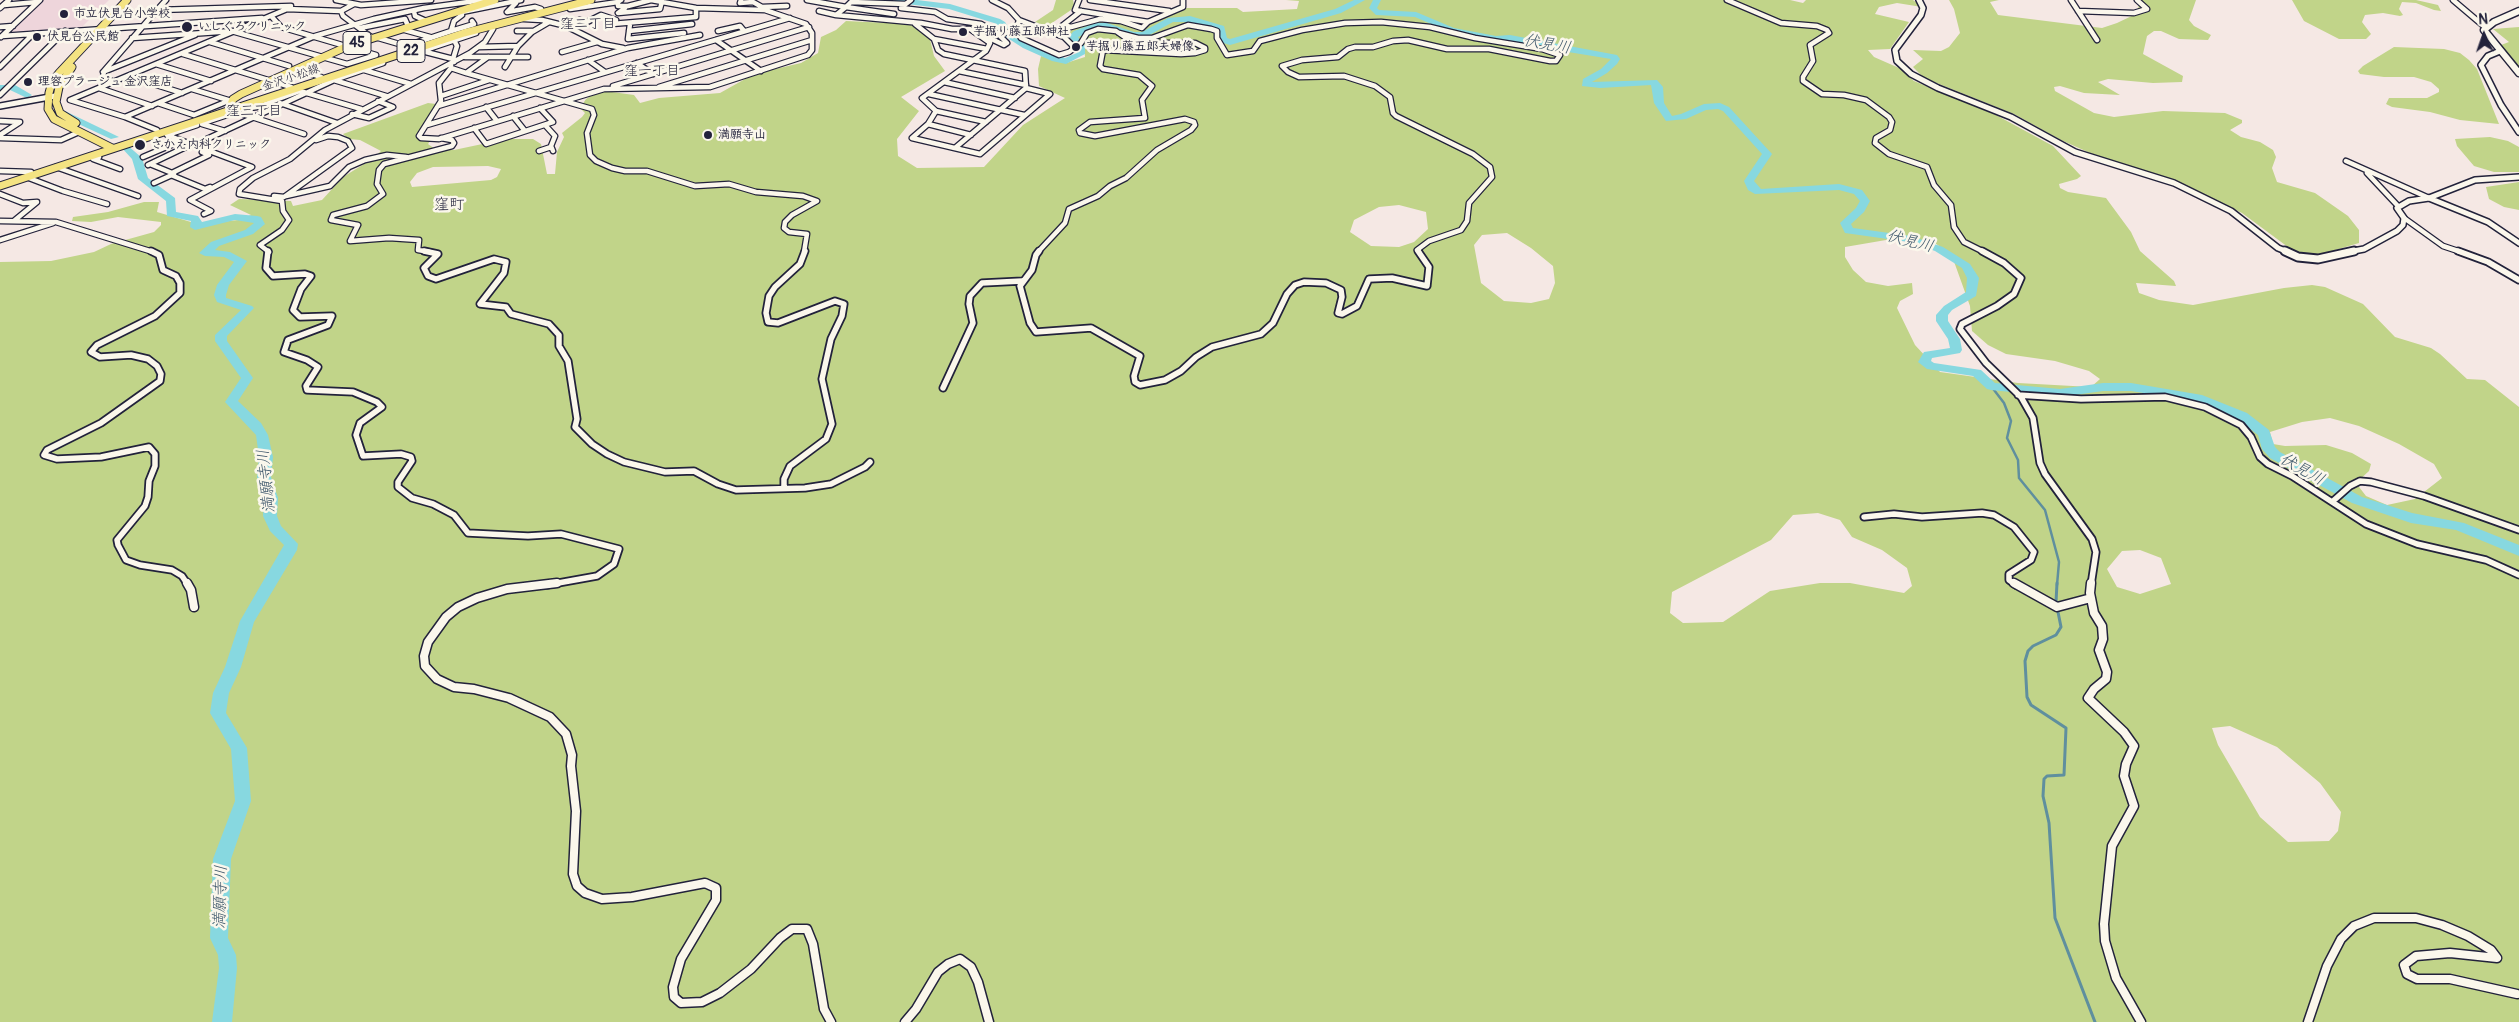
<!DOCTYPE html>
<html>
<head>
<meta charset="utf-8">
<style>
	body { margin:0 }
	#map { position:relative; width:2519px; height:1022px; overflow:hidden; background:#f5e8e4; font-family:Pangolin,sans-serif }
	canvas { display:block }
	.north { position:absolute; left:2459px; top:10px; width:50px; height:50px; -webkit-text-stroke:4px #fbf7ec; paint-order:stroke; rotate:357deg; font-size:14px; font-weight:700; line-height:20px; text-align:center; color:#22223b }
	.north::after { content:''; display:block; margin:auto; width:18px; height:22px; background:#22223b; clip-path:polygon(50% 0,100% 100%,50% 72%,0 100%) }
</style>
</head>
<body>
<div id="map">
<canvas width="2519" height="1022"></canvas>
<div class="north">N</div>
</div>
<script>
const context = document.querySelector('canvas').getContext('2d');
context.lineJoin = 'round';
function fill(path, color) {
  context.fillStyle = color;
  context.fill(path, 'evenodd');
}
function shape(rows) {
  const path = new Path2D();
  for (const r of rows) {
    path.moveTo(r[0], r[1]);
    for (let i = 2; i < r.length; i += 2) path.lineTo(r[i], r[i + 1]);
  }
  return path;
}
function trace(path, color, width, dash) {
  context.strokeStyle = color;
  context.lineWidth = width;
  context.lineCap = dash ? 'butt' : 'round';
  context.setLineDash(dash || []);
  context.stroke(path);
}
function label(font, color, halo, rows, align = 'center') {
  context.font = font + ' Pangolin,"Klee One",sans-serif';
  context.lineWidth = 5;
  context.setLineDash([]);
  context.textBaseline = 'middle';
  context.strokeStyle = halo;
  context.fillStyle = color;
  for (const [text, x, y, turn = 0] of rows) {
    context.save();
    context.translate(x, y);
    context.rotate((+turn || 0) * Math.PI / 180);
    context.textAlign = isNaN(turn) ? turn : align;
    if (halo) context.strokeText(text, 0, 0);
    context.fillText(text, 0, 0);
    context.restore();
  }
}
fill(shape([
	[42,0,109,0,81,28,7,34]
]), '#eed5db');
fill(shape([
	[1056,0,1073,0,1074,5,1071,10,1046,27,1035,22,1053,10],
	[1286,0,1790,0,1803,3,1806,0,1913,0,1922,7,1897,3,1879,7,1875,14,1909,22,1890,49,1868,50,1874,57,1899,68,1914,81,1996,115,2053,146,2081,176,2077,179,2059,184,2060,188,2068,192,2106,198,2131,232,2140,251,2174,281,2176,286,2136,283,2139,293,2159,300,2193,305,2284,288,2312,285,2325,287,2363,304,2395,337,2431,348,2440,354,2467,379,2485,380,2519,407,2519,1022,0,1022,0,262,51,261,94,252,111,244,154,232,161,225,161,222,118,217,91,222,72,221,73,217,108,212,144,202,159,202,157,212,191,222,197,229,220,222,238,220,251,215,230,205,239,199,291,201,293,206,322,200,343,177,369,161,381,151,360,140,349,139,343,134,428,103,436,104,418,138,430,141,428,144,435,149,454,150,506,139,533,139,541,144,547,174,555,174,557,152,564,137,562,133,582,117,585,113,580,108,586,99,594,94,605,91,634,95,640,103,659,98,720,93,754,74,801,63,818,53,821,37,836,30,846,21,910,24,930,39,934,56,945,71,901,97,919,111,897,139,898,156,917,168,984,167,1023,125,1065,98,1039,86,1038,69,1041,56,1066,63,1085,57,1084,43,1064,34,1080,26,1104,21,1130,25,1143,30,1157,19,1185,8,1237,8,1243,12,1297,9,1299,1],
	[488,166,501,169,497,177,491,180,412,187,410,182,417,173,433,167],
	[1399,205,1426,212,1428,229,1414,242,1399,247,1371,246,1350,232,1354,220,1379,207],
	[1507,233,1531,248,1553,266,1555,283,1549,299,1531,303,1504,301,1481,283,1474,245,1482,235],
	[1886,240,1917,240,1935,243,1952,256,1970,306,1972,331,1988,345,2006,354,2055,361,2089,371,2100,379,2091,387,2018,383,1940,372,1915,345,1897,308,1900,301,1913,294,1912,283,1888,286,1866,282,1853,270,1845,257,1845,247],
	[2330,418,2359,426,2399,444,2434,464,2442,478,2415,499,2387,505,2366,496,2356,483,2369,471,2371,464,2352,453,2326,445,2285,446,2273,444,2270,432,2302,422],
	[1818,513,1840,520,1852,537,1882,550,1907,568,1912,586,1904,593,1850,583,1820,583,1770,591,1723,622,1683,623,1670,613,1672,592,1771,540,1793,515],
	[2140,550,2161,558,2171,584,2140,594,2117,587,2107,569,2122,551],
	[2230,726,2277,747,2320,783,2341,812,2338,831,2329,841,2288,842,2260,817,2218,745,2212,728],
	[1949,0,1999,0,1990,2,1998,15,2102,28,2117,23,2138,13,2139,0,2196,0,2189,20,2194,26,2211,35,2208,40,2179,39,2161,31,2154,31,2147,36,2143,54,2183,76,2182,82,2153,83,2108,79,2098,82,2120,95,2084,93,2060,86,2054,87,2055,91,2094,113,2114,117,2163,111,2225,113,2242,120,2242,123,2230,130,2241,137,2260,142,2273,150,2276,157,2272,168,2277,182,2315,193,2348,216,2359,230,2359,243,2315,256,2296,253,2242,213,2174,180,2099,157,2061,140,2014,114,1924,78,1913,67,1923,59,1913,50,1941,51,1949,47,1960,33,1954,9],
	[2292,0,2416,0,2438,5,2441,11,2434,10,2416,3,2402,2,2399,9,2403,15,2400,16,2383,13,2365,15,2362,22,2371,34,2366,39,2339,39,2304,21],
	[2519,27,2519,67,2501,45,2509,42,2493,29],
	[2394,47,2444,49,2460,53,2469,60,2477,69,2499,124,2460,120,2430,112,2392,107,2386,104,2389,98,2427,98,2439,92,2439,89,2431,82,2414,77,2384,77,2360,74,2358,71,2363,66],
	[2490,137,2508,141,2519,147,2519,172,2494,172,2474,166,2457,146,2455,139],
	[2519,182,2519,210,2504,207,2489,199,2486,187]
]), '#c1d489');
trace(shape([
	[1991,386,2004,403,2011,421,2007,438,2018,460,2019,478,2045,510,2059,562,2057,585]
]), '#5f8f9e', 2.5);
trace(shape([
	[2057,583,2056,602,2061,627,2056,635,2033,646,2028,651,2025,661,2027,697,2031,705,2066,728,2064,775,2047,776,2044,779,2043,796,2049,823,2055,918,2095,1022]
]), '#5f8f9e', 3);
fill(shape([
	[894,0,917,0,950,4,1000,19,1005,22,1012,33,1029,44,1065,58,1077,53,1077,46,1069,37,1070,35,1074,31,1096,23,1107,23,1134,32,1142,32,1168,18,1190,16,1224,26,1227,38,1230,39,1335,9,1354,0,1365,0,1341,13,1230,45,1220,42,1217,30,1190,22,1173,22,1144,38,1133,38,1106,29,1097,29,1078,37,1085,46,1085,54,1066,64,1052,61,1023,48,1006,37,999,26,994,23,949,9,898,3,894,0],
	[1373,0,1381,0,1377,8,1379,10,1416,12,1454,28,1496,36,1510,35,1617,55,1620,59,1617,64,1607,73,1592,82,1657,80,1663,87,1664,103,1672,116,1681,114,1704,104,1720,103,1729,107,1772,154,1754,181,1761,189,1839,184,1862,190,1870,201,1864,212,1851,224,1853,228,1911,236,1943,247,1970,264,1979,278,1976,296,1952,310,1948,315,1948,321,1960,339,1962,350,1960,353,1932,358,1931,361,1934,363,1981,370,1995,383,2060,389,2103,383,2131,383,2202,395,2247,413,2269,430,2275,447,2280,452,2362,497,2412,513,2464,523,2519,545,2519,556,2456,530,2411,523,2352,503,2270,458,2262,449,2258,435,2237,419,2195,401,2131,391,2103,391,2060,397,1991,390,1987,389,1973,376,1927,369,1918,362,1924,352,1950,348,1948,339,1936,321,1936,315,1944,306,1966,292,1967,278,1962,268,1935,251,1909,242,1845,233,1840,223,1856,208,1860,201,1854,194,1839,190,1755,194,1748,190,1744,181,1762,154,1723,111,1718,109,1706,110,1686,119,1666,121,1654,103,1651,85,1600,88,1582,86,1583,79,1601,69,1611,59,1452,33,1415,17,1376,15,1369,8,1373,0],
	[0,85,15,85,32,95,27,98,10,90,0,91,0,85],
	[59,111,65,111,119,137,111,139,59,115,59,111],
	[126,144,142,158,148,178,175,198,176,212,198,216,202,222,235,214,257,216,261,217,265,224,253,234,219,246,215,250,230,252,247,261,229,285,226,295,226,298,252,306,254,308,227,336,227,341,253,378,238,401,261,423,268,435,273,457,271,477,278,498,277,516,281,526,298,544,297,550,254,622,241,667,229,693,226,713,247,748,251,801,231,859,228,938,236,955,237,968,232,1022,212,1022,219,968,218,955,210,938,213,859,235,801,231,749,210,713,213,693,225,667,240,621,284,545,270,531,263,516,264,498,257,477,259,457,256,435,225,402,241,378,215,341,215,335,241,310,217,302,214,295,217,285,234,262,224,257,205,256,199,253,211,242,245,230,254,223,235,220,195,230,190,227,191,221,167,216,166,201,138,179,132,159,121,147,126,144]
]), '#87d8e0');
const minorFar2 = shape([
	[166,0,157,10,291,6],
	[336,0,361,5,431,0],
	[741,0,740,3,753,2,762,7],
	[807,0,846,7,851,2,905,4],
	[992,0,1008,8,1019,20,1053,33,1081,11],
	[1079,0,1075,10,1148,22,1183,7,1183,0],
	[1090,0,1169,11],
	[1727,0,1781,23,1817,26,1827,30,1829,33,1810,45,1813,61,1803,77,1803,81,1822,94,1844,95,1866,100,1889,117,1892,122,1890,130,1876,138,1875,143,1889,154,1927,167,1934,185,1951,205,1954,227,1964,242,1984,252],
	[2071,0,2097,40],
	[2453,0,2486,28],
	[516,3,507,12,535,7,541,9],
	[354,4,341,11,343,16,371,37],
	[4,5,37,2],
	[762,7,787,6],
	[902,7,911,0],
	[0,8,9,0],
	[625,8,618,13,660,9,662,1],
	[901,8,935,12,947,19,981,24,998,34],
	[570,9,618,2],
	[460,10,462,15,454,21,451,31,474,24,472,21],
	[414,11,415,16,426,21],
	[819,11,836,15,846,7,894,14],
	[2078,11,2134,13,2147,9,2137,0],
	[462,12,521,0],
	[96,15,115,13],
	[836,15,921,23,952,29,970,29,990,43,986,51,922,98,936,111,928,124,912,138,980,154,1050,94,1026,88],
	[524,19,542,20,566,26,602,44,623,48],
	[630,24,628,39,684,33],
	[915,24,934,39,938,50,944,54,1025,71,1026,88],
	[1063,25,1071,27,1100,19,1121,21,1142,28,1148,22],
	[568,26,579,20,587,22,601,15,616,20,612,24,696,17,696,8],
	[0,27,13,26],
	[360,28,405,19,408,26],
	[401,29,430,37],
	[517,31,533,31],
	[629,31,692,24],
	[718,31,740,26,744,31],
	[1016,31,1021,38,1059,55,1069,52,1081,43,1087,33,1098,29,1116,31,1133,43,1195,43,1205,48,1205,50,1195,53,1181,54,1103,50,1100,66,1103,69,1139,75,1152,86,1142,100,1145,118,1090,122,1079,130,1080,133,1095,136,1185,119,1194,122,1195,125,1191,130,1157,150,1126,178,1110,186,1098,196,1069,209,1065,223,1038,252],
	[235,32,347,64,376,55,281,27,272,17],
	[1053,33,1064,37,1073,46],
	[1119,33,1138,38,1152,38,1188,25,1211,29,1217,31,1217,38,1227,55,1253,51,1260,41,1302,30,1345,23,1381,22,1430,27,1475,38,1542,49,1560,55,1556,61,1550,61,1489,49,1447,49,1408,40,1393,41,1373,47,1355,47,1348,49,1338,57,1302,60,1282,66,1288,72,1299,77,1344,76,1375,86,1390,97,1393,113,1396,116,1473,154,1490,167,1492,177,1469,203,1467,221,1461,230,1429,241,1417,250,1419,252],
	[981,34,1004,45,1007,43,998,34,1016,31,1019,20],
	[2,36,262,18],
	[1,37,40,0],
	[375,37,406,46,451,31],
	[132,38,233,31],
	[934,39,987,49],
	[716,40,761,71],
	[210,42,289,66],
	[518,46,532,32,549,22],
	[479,47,518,46,505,67],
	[562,52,597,42],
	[183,54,291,87],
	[465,57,528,57],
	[453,59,457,46,454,40],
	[588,60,605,72],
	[454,62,453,59,422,51,476,33],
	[637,63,653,74],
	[156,64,211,81],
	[451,64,451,68,439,83,441,101,419,136,421,138,439,139,604,89,710,87,808,55,812,50,812,33,806,24,765,10,696,8,651,0,628,6,618,6,618,2,621,0],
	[0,67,33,34],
	[451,68,466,73,488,57],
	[297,69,321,77],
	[364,70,411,84],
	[959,71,1026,85],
	[103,72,195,35],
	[466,73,592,109,594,115,587,133,590,155,596,161,612,168,625,171,647,171,695,186,729,184,756,192,803,196,817,201,792,215,785,222,784,228,789,232,807,234,804,252],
	[128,76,182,93],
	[334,80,386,96],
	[115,82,103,78,104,71,157,10],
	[944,82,1015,98],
	[613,86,809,27],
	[659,87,812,40],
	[99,88,152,106],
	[192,89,228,100],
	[929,94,1024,115],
	[0,95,65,31],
	[441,96,489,80],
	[158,103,194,115,233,99],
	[280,103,337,123],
	[438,106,628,48,700,35],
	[486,107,497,121],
	[235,110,257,107,300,91,361,109],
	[936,111,986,122],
	[243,114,304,134],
	[352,114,369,118,393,107,378,101],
	[513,116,525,131],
	[125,117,70,100,287,9,341,11],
	[0,121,20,122,0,135],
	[206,122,239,111],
	[202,124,225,131],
	[928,124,971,135],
	[197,125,167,135,252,167,190,200,211,211,204,214],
	[427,125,790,18],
	[545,125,555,136,551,146,553,151],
	[474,128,486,144,553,122,540,108],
	[157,130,125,117,315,36,374,19,424,8,483,0],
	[0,138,61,140,79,132],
	[194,145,334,80,383,63],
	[955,148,1026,88],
	[539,151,551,147],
	[99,157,93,159,120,169],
	[143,157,176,143,172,141,178,139],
	[2346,161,2429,198],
	[150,164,172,173,209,155,202,152],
	[148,165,192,144],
	[56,167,138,196],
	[0,171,31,172],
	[2367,173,2398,206],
	[171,175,205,189,210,187],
	[30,176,29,178,63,191,107,204],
	[154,183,174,174],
	[0,194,23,203,37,202,15,220],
	[274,196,284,197,352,148,348,141,338,137,328,136,316,140],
	[286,196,330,186,349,167,365,160,387,155,406,157],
	[2404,218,2443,246,2461,252],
	[0,221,56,222,153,252],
	[0,240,53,223],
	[269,252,260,245,282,230,289,220,283,211,282,201,239,194,240,189,253,178,290,159,325,130,470,53,485,42,493,29,489,26],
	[430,252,418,250,419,240,389,238,350,241,358,225,331,220,333,215,367,206,383,194,377,184,379,170,384,164,452,146,454,143,452,140,441,138]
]);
const minorFar1 = shape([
	[151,251,159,255,163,270,176,276,180,283,180,293,155,316,97,345,91,352,100,357,131,355,148,359,157,366,161,374,160,381,101,423,47,450,44,455,57,459,101,457,149,447,155,454,155,466,149,481,148,497,145,506,117,540,118,545,126,560,140,565,172,570,182,576,188,585],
	[268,251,266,268,273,276,305,274,311,276,301,289,293,310,300,317,332,316,328,325,288,340,284,352,307,360,318,367,306,386,307,390,353,392,377,402,382,407,360,423,356,435,363,456,401,454,411,457,412,461,398,482,398,487,412,498,433,504,454,515,468,533,528,536,561,534,619,549,614,564,597,576,547,585],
	[424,251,438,254,424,268,428,276,436,279,494,259,506,262,504,273,480,304,506,307,511,314,549,324,559,335,559,346,568,361,577,419,575,427,592,444,607,454,624,462,665,472,694,471,718,484,736,490,805,488,831,484,865,467,870,462],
	[1039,251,1036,255,1032,270,1020,286,1030,323,1036,332,1091,328,1140,356,1134,376,1135,382,1140,385,1165,380,1181,371,1196,357,1212,347,1261,334,1273,323,1287,294,1295,285,1304,282,1326,283,1341,290,1342,297,1338,313,1342,314,1357,306,1369,279,1392,278,1427,286,1429,267,1418,251],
	[1982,251,2004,263,2021,278,2014,294,1997,306,1962,324,1960,329,1986,363,2021,397,2033,418,2040,463,2045,474,2092,539,2096,552,2091,585],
	[2458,251,2488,262,2519,280],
	[943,388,973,323,969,304,970,296,982,283,1022,281],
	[2018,395,2081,399,2165,397,2205,407,2241,425,2251,437,2260,457,2268,464,2292,476,2366,524,2417,544,2486,560,2519,575],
	[784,488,784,479,790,466,826,439,832,424,822,379,831,339,842,316,844,304,835,301,778,323,768,322,766,313,769,296,775,287,800,264,805,251],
	[2332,502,2350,486,2360,481,2371,482,2424,496,2519,530],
	[1864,517,1894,514,1922,517,1982,513,1994,515,2014,527,2034,552,2031,560,2009,574,2009,580,2016,585]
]);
const minor = shape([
	[187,583,191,590,194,607],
	[557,583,507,589,477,598,458,607,446,617,428,642,424,656,425,666,437,679,454,687,474,689,509,698,550,717,566,734,572,755,571,766,576,811,573,874,577,886,585,893,602,899,632,897,705,883,716,888,716,900,681,959,673,987,674,997,681,1003,702,1002,720,993,751,969,780,938,792,929,807,929,813,944,824,1009,831,1022],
	[2014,583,2057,607,2091,598],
	[2091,583,2090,593,2094,613,2102,626,2103,639,2099,650,2107,672,2106,679,2094,689,2088,698,2124,732,2134,746,2126,764,2124,776,2134,806,2112,846,2104,924,2105,941,2116,978,2141,1022],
	[905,1022,916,1009,938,972,948,964,960,959,971,967,978,982,989,1022],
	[2308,1022,2327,966,2341,939,2354,926,2374,918,2416,918,2442,925,2468,936,2491,950,2497,958,2450,953,2416,956,2404,965,2407,974,2417,979,2450,979,2517,994]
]);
const tertiaryFar1 = shape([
	[1919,0,1923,8,1921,15,1895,50,1897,61,1911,74,1938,88,2011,117,2075,152,2174,183,2231,211,2278,248,2288,252],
	[2500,51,2488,56,2481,65,2501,105,2519,132],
	[0,106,55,96],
	[2429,198,2488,222,2519,243],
	[2348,252,2364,249,2397,231,2403,225,2404,218,2397,208,2409,201,2429,198,2475,180,2519,177]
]);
const tertiary = shape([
	[2285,251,2298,257,2318,259,2354,251]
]);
const secondary = shape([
	[2519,11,2494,22,2484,30,2519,73]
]);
const primary = shape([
	[72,67,59,87,56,102,60,113,76,123],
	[230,107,233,99,241,94,348,46,495,0],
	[112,148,54,119,48,109,49,93,52,82,59,73,127,0],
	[0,186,464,33,591,0]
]);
trace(minorFar2, '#22223b', 7);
trace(minorFar1, '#22223b', 9);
trace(minor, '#22223b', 11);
trace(tertiaryFar1, '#22223b', 8);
trace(tertiary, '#22223b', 11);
trace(secondary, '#22223b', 9);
trace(primary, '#22223b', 9);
trace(minorFar2, '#fbf7ec', 4.5);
trace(minorFar1, '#fbf7ec', 5.5);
trace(minor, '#fbf7ec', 8);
trace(tertiaryFar1, '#fbf7ec', 5);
trace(tertiary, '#fbf7ec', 7);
trace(secondary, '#fbf7ec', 6);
trace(primary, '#f4e382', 7);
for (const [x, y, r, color] of [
	[64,14,5,"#22223b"],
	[187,27,6,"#22223b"],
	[963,32,5,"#22223b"],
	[37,37,5,"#22223b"],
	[1076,47,5,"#22223b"],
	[28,82,5,"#22223b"],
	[708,135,5,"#22223b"],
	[140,145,6,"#22223b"]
]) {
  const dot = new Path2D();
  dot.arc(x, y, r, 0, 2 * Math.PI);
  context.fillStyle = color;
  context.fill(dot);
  trace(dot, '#fbf7ec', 2);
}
label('bold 12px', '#22223b', '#fbf7ec', [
	["市立伏見台小学校",74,14],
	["いしぐろクリニック",198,27],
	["芋掘り藤五郎神社",973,32],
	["伏見台公民館",47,37],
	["芋掘り藤五郎夫婦像",1086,47],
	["理容プラージュ 金沢窪店",38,82],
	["満願寺山",718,135],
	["さかえ内科クリニック",151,145]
], 'left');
label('12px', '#22223b', '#fbf7ec', [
	["金沢小松線",291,78,-19]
]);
label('14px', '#22223b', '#fbf7ec', [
	["窪二丁目",588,24],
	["窪一丁目",652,71],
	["窪三丁目",254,111]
]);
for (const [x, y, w] of [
	[357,43,28],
	[411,51,28]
]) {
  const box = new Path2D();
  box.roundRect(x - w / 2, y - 11.5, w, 23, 4);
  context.fillStyle = '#fbf7ec';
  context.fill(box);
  trace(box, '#22223b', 1);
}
label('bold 14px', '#22223b', null, [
	["45",357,43],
	["22",411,51]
]);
label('15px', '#22223b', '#fbf7ec', [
	["窪町",449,205]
]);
label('italic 16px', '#40596d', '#fbf7ec', [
	["伏見川",1547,45,10],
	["伏見川",1910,242,14],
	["伏見川",2302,470,29],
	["満願寺川",267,481,-96],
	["満願寺川",221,897,-88]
]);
</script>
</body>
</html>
